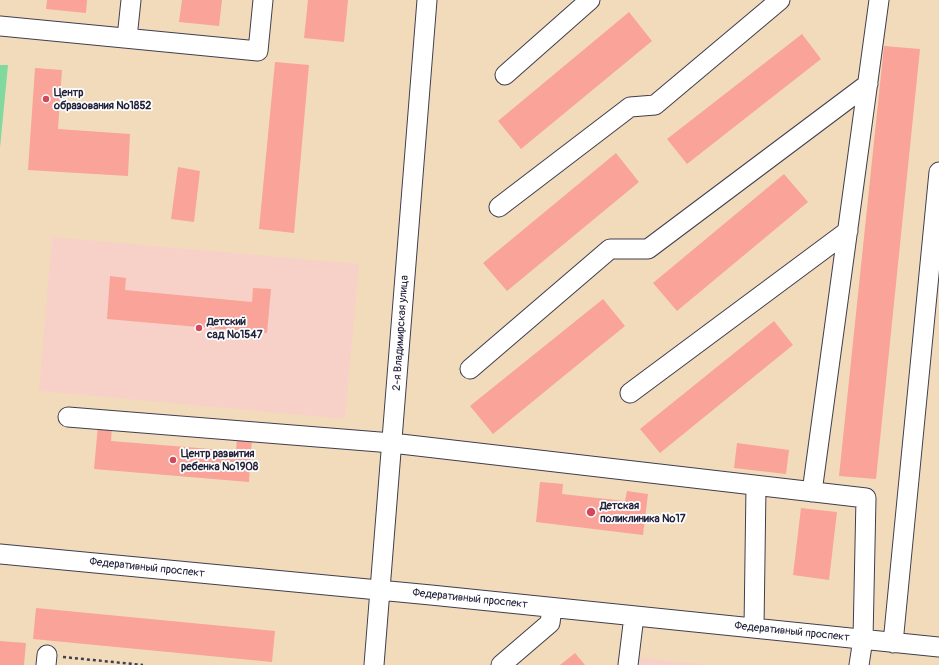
<!DOCTYPE html>
<html>
<head>
<meta charset="utf-8">
<style>
	body { margin:0 }
	canvas { display:block; background:#f2dbbb }
</style>
</head>
<body>
<canvas width="939" height="665"></canvas>
<script>
const context = document.querySelector('canvas').getContext('2d');
context.lineJoin = 'round';
function fill(path, color) {
  context.fillStyle = color;
  context.fill(path, 'evenodd');
}
function shape(rows) {
  const path = new Path2D();
  for (const r of rows) {
    path.moveTo(r[0], r[1]);
    for (let i = 2; i < r.length; i += 2) path.lineTo(r[i], r[i + 1]);
  }
  return path;
}
function trace(path, color, width, dash) {
  context.strokeStyle = color;
  context.lineWidth = width;
  context.lineCap = dash ? 'butt' : 'round';
  context.setLineDash(dash || []);
  context.stroke(path);
}
function label(font, color, halo, rows, align = 'center') {
  context.font = font + ' Pangolin,sans-serif';
  context.lineWidth = 3.5;
  context.setLineDash([]);
  context.textBaseline = 'middle';
  context.strokeStyle = halo;
  context.fillStyle = color;
  for (const [text, x, y, turn = 0] of rows) {
    context.save();
    context.translate(x, y);
    context.rotate((+turn || 0) * Math.PI / 180);
    context.textAlign = isNaN(turn) ? turn : align;
    if (halo) context.strokeText(text, 0, 0);
    context.fillText(text, 0, 0);
    context.restore();
  }
}
fill(shape([
	[52,237,359,264,345,419,39,391],
	[635,657,709,665,634,665]
]), '#f7d1c8');
fill(shape([
	[0,65,8,65,0,148]
]), '#81d99e');
fill(shape([
	[47,0,87,0,86,13,46,9],
	[182,0,222,0,219,26,179,22],
	[308,0,348,0,344,42,304,38],
	[629,12,652,41,521,149,498,121],
	[802,34,821,59,687,164,667,139],
	[884,46,920,49,876,479,839,476],
	[275,62,309,65,294,233,259,229],
	[35,68,62,70,58,129,130,134,128,176,28,170],
	[616,153,639,182,507,291,483,263],
	[178,167,200,171,194,222,171,219],
	[784,174,808,202,677,311,653,283],
	[110,276,126,278,125,290,252,302,253,288,271,289,267,333,107,319],
	[603,299,625,326,493,434,470,406],
	[774,321,793,345,660,453,640,429],
	[98,425,112,426,111,441,236,451,237,437,252,438,249,482,94,469],
	[737,443,789,450,786,474,734,468],
	[540,482,563,484,562,494,625,501,627,491,648,494,643,535,536,522],
	[801,508,837,512,829,580,793,575],
	[36,608,275,631,272,662,33,639],
	[0,641,26,643,24,665,0,665],
	[575,653,585,665,560,665]
]), '#f9a399');
const minor = shape([
	[0,26,258,51,263,0],
	[127,38,131,0],
	[505,75,590,0],
	[499,207,630,107,655,105,780,0],
	[470,369,610,249,648,249,868,84],
	[630,393,848,231],
	[68,417,392,443,866,498,863,639,859,665],
	[812,492,879,0],
	[0,554,431,595,939,647],
	[754,628,756,486],
	[893,643,939,172],
	[46,665,47,655],
	[374,665,427,0],
	[501,665,550,623,552,608],
	[628,665,634,616]
]);
trace(minor, '#413e4e', 21);
trace(shape([
	[63,657,143,665]
]), '#413e4e', 2.5, [3, 3]);
trace(minor, '#fff', 19);
for (const [x, y, r, color] of [
	[46,99,4,"#d1495b"],
	[199,328,4,"#d1495b"],
	[173,460,4,"#d1495b"],
	[591,512,5,"#d1495b"]
]) {
  const dot = new Path2D();
  dot.arc(x, y, r, 0, 2 * Math.PI);
  context.fillStyle = color;
  context.fill(dot);
  trace(dot, '#fff', 1.5);
}
label('bold 11px', '#22223b', '#fff', [
	["Центр",54,93],
	["образования №1852",54,106],
	["Детский",207,322],
	["сад №1547",207,335],
	["Центр развития",181,454],
	["ребенка №1908",181,467],
	["Детская",600,506],
	["поликлиника №17",600,519]
], 'left');
label('11px', '#22223b', '#fff', [
	["2-я Владимирская улица",401,333,-86],
	["Федеративный проспект",147,568,6],
	["Федеративный проспект",470,599,6],
	["Федеративный проспект",792,632,6]
]);
</script>
</body>
</html>
